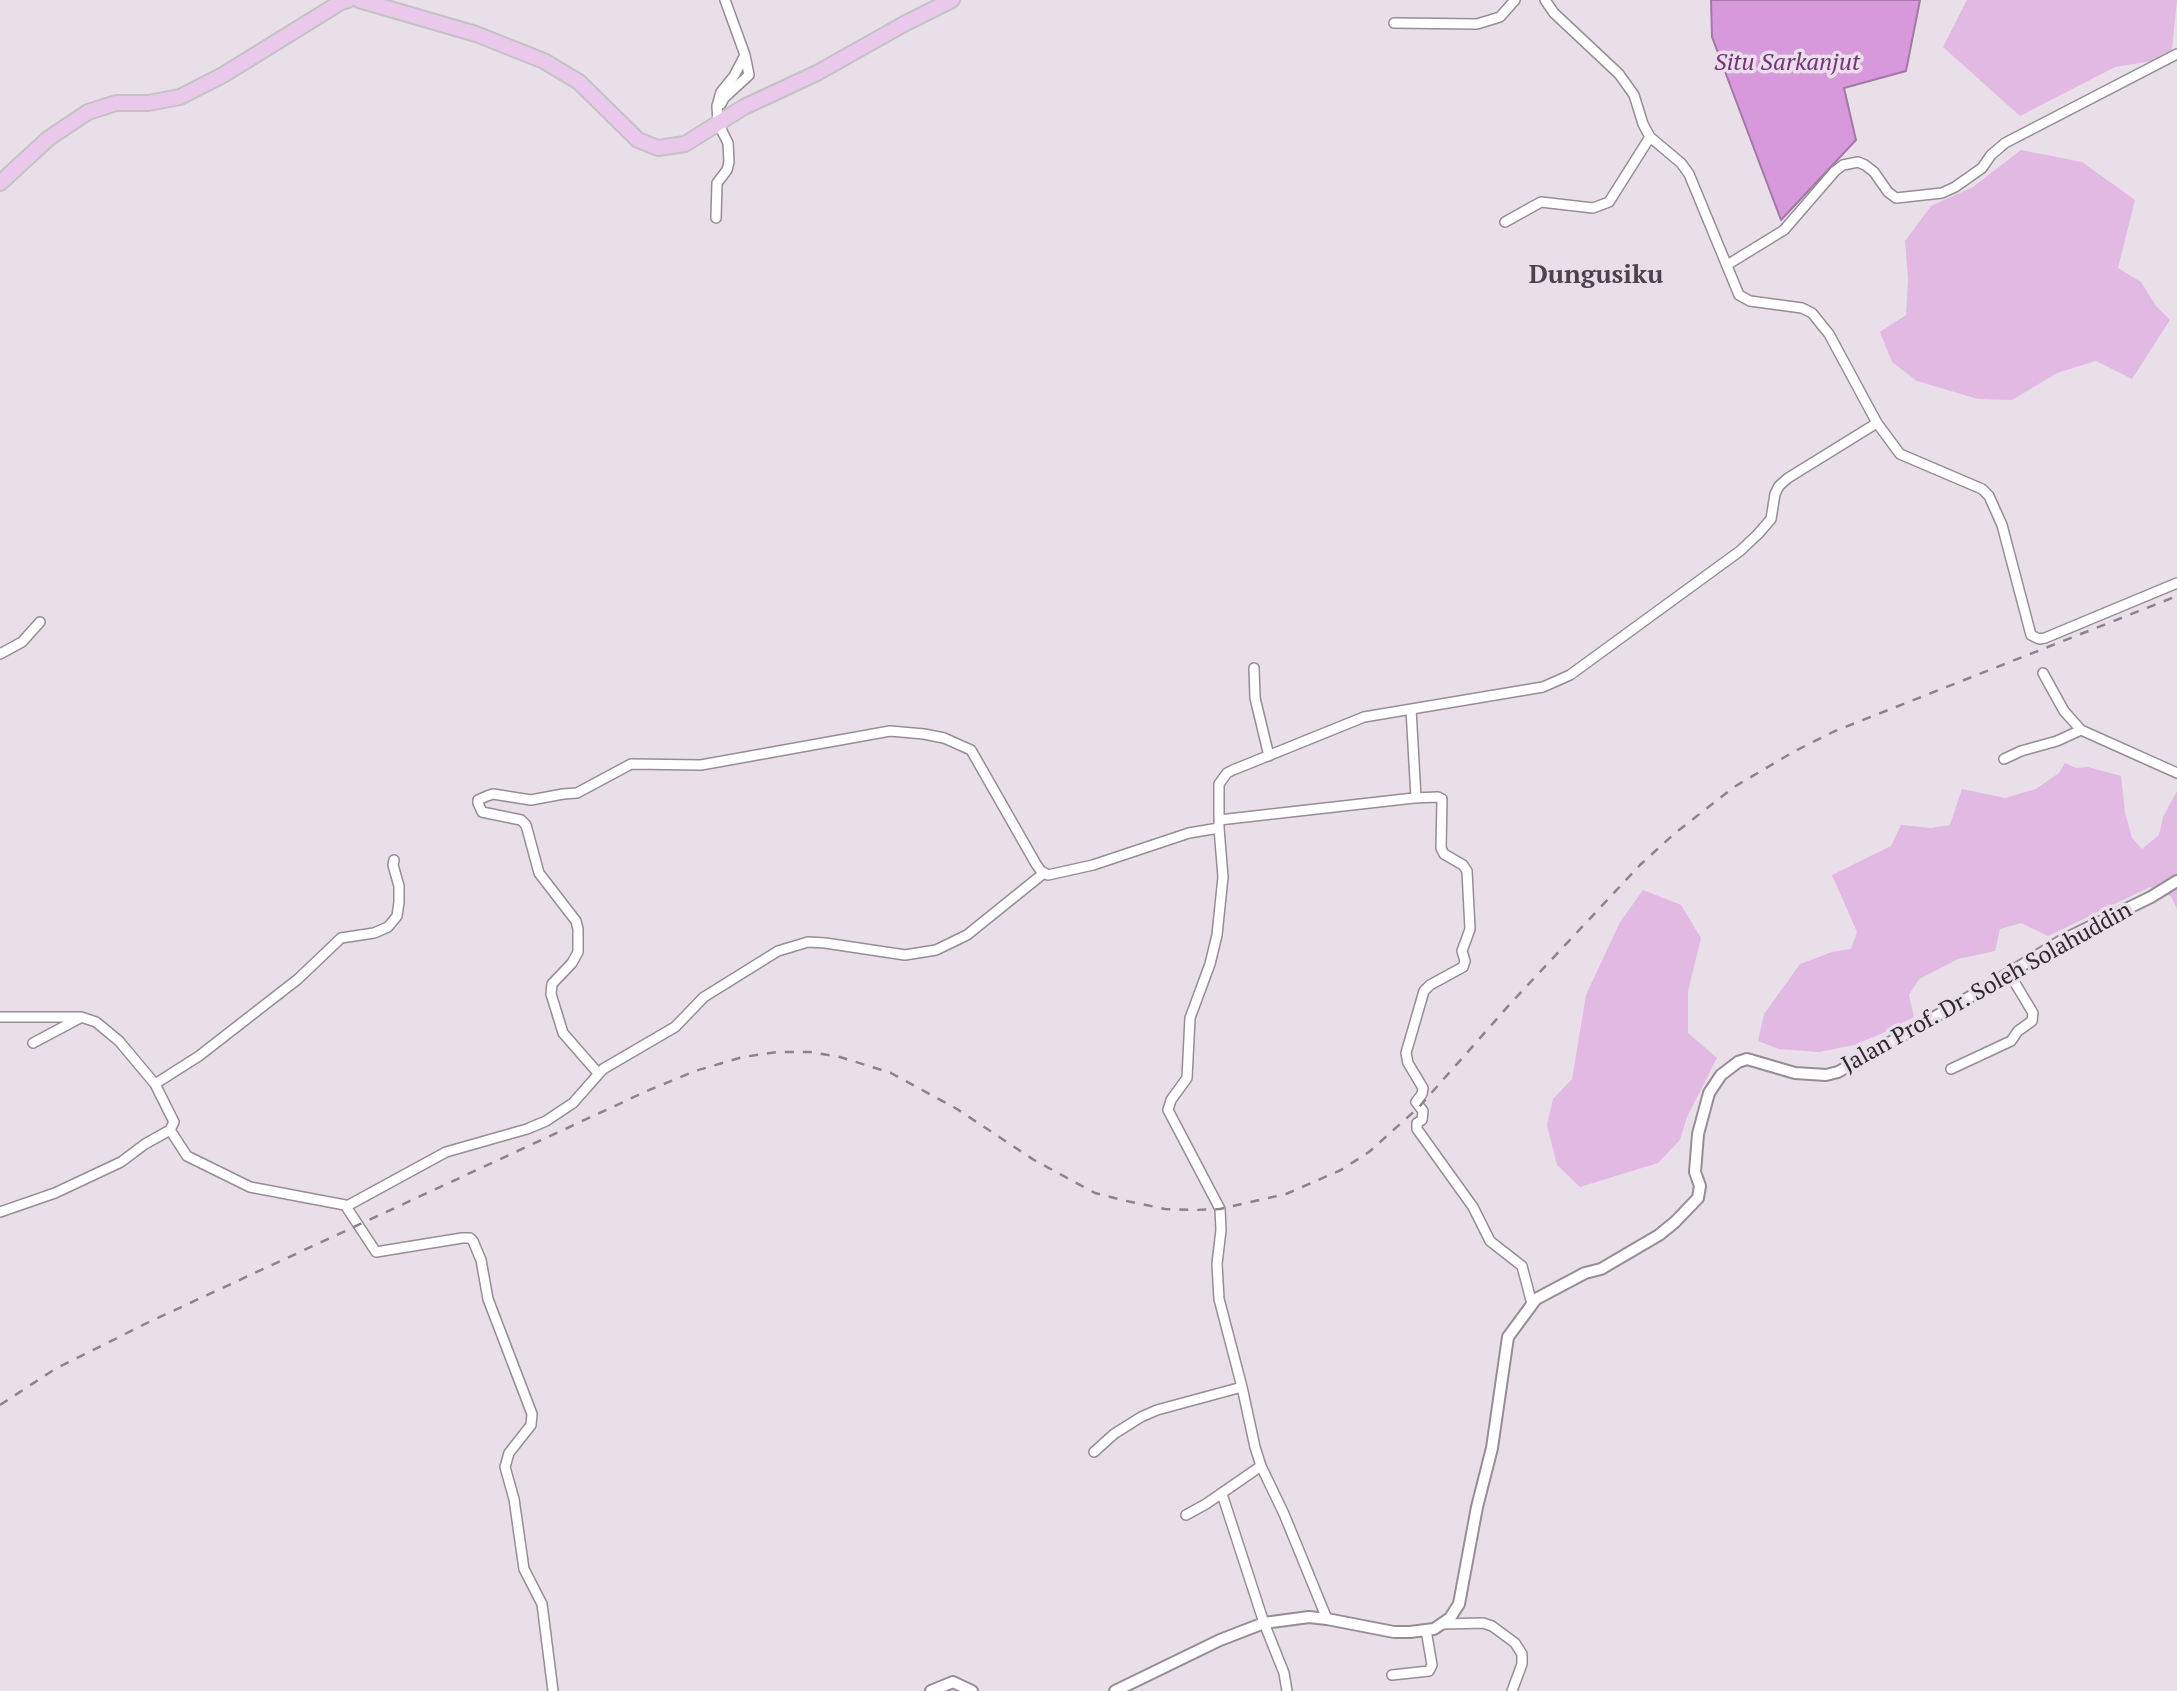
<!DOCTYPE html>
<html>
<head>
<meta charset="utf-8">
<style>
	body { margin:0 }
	canvas { display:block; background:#e8dfe9 }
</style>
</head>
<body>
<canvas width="2177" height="1691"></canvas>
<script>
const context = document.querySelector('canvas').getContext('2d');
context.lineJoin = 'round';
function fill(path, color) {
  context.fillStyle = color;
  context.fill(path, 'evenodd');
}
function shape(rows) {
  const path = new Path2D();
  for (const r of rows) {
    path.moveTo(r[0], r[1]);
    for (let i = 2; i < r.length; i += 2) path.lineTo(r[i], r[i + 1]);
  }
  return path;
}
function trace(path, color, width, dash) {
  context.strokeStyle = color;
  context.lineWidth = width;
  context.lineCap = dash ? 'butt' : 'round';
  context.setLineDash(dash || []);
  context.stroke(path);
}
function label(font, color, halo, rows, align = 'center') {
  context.font = font + ' "PT Serif",serif';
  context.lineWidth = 7;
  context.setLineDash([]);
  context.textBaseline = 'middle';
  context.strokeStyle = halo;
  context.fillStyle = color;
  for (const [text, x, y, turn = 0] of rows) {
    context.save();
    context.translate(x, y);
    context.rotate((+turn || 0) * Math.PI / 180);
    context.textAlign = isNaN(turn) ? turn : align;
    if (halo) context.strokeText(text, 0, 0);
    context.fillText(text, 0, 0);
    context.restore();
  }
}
fill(shape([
	[1967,0,2177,0,2171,58,2115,67,2020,116,1943,47],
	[2021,150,2082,162,2135,200,2118,268,2141,282,2156,306,2170,320,2132,379,2096,361,2057,373,2012,400,1978,399,1917,381,1892,362,1880,332,1906,315,1908,279,1905,241,1931,206,1973,187],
	[2065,763,2076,768,2088,767,2121,776,2125,812,2132,838,2142,849,2159,835,2163,817,2177,791,2177,909,2171,896,2150,887,2048,936,2021,923,2000,929,1995,951,1958,959,1919,979,1909,995,1914,1017,1883,1033,1854,1045,1819,1052,1779,1049,1758,1041,1764,1014,1800,964,1832,952,1851,949,1857,932,1832,875,1891,846,1901,825,1931,828,1950,825,1962,789,2005,798,2036,789,2059,773],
	[1643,890,1681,905,1701,938,1688,991,1688,1033,1717,1058,1687,1117,1680,1140,1658,1163,1580,1187,1557,1165,1547,1125,1553,1099,1572,1079,1586,995,1620,922]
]), '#e1b9e3');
const water = shape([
	[1711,0,1920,0,1906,71,1844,88,1856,140,1781,220,1712,37,1711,0]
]);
fill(water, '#d799db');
trace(water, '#a477a7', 2);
const minor = shape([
	[1545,0,1554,13,1619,74,1634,95,1643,124,1650,137,1681,163,1689,174,1739,295,1750,301,1802,308,1812,313,1829,334,1877,423,1900,454,1982,489,1989,496,2002,525,2031,635,2039,639,2045,638,2177,583],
	[1394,23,1477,24,1500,17,1515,0],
	[721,104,724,98,749,75,745,55],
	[716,218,717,183,727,170,729,162,728,143,718,123,717,106,721,92,734,76,745,55,725,0],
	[1505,222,1541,202,1593,208,1609,202,1650,137],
	[1727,265,1784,230,1835,171,1843,165,1858,162,1865,165,1874,172,1888,192,1896,198,1942,193,1955,187,1982,168,1991,155,2005,143,2177,54],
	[0,654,22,642,40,622],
	[1254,668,1255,698,1269,756],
	[2043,673,2064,711,2081,730,2177,773],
	[1411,709,1416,798],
	[2004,759,2021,751,2057,741,2081,730],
	[1219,820,1414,798,1438,797,1442,799,1441,848,1444,854,1463,865,1467,871,1470,929,1462,951,1465,961,1463,967,1430,985,1424,991,1406,1053,1408,1063,1423,1088,1422,1094,1416,1102,1423,1111,1422,1120,1417,1123,1417,1129,1473,1207,1490,1241,1522,1266,1532,1304],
	[0,1017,81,1017,96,1022,119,1041,155,1084,174,1122,170,1130,145,1144,121,1162,55,1193,0,1212],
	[33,1043,80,1018],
	[1951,1069,2011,1041,2018,1031,2032,1021,2033,1013,2009,973],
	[598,1073,563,1033,551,994,552,984,572,963,578,952,578,929,576,921,539,873,526,825,521,820,482,812,478,803,478,800,487,796,493,794,531,800,563,794,577,793,631,764,701,765,890,731,924,734,944,738,971,750,1036,864,1041,871,1048,875,1093,865,1189,833,1219,828],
	[155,1084,199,1056,298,979,341,938,374,933,388,927,397,916,399,902,399,886,393,865,394,860],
	[170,1130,187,1156,250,1187,345,1205,376,1252,462,1238,470,1238,473,1241,481,1260,488,1299,532,1414,531,1425,509,1453,505,1467,514,1499,524,1569,542,1604,553,1691],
	[347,1206,446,1152,527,1129,546,1121,573,1103,603,1069,675,1027,704,997,778,951,808,942,825,943,905,955,936,950,967,935,1044,873],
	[1094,1452,1114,1434,1141,1417,1157,1410,1242,1387],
	[1222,1494,1264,1623,1284,1673,1287,1691],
	[1186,1515,1206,1504,1261,1466],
	[1327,1619,1284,1514,1261,1466,1255,1447,1242,1387,1219,1299,1217,1264,1221,1230,1220,1209,1168,1110,1171,1100,1187,1078,1190,1018,1210,964,1217,935,1223,877,1219,828,1219,784,1227,773,1233,770,1364,717,1543,687,1570,675,1740,551,1758,534,1771,519,1775,494,1779,486,1788,478,1877,423],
	[1443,1624,1483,1623,1492,1626,1515,1643,1522,1654,1522,1664,1512,1691],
	[1392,1675,1429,1671,1432,1665,1426,1630]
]);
const tertiary = shape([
	[931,1691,953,1682,972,1691],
	[1115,1691,1220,1640,1264,1623,1309,1617,1327,1619,1394,1632,1410,1632,1434,1629,1450,1618,1459,1604,1477,1507,1492,1448,1508,1337,1536,1299,1585,1273,1601,1269,1659,1235,1675,1222,1698,1198,1700,1186,1695,1172,1698,1134,1709,1093,1721,1075,1738,1062,1747,1059,1795,1073,1826,1075,1838,1072,1982,990,2063,940,2151,897,2177,881]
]);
const primary = shape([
	[359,0,476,34,544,61,579,82,638,140,658,148,685,144,744,107,817,73,904,24,952,0],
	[0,183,49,138,88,112,116,103,148,103,180,97,223,75,341,2,348,0]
]);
trace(minor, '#968d96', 12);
trace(tertiary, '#968d96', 14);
trace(primary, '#c4c3c4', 18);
trace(minor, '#fff', 9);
trace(tertiary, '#fff', 10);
trace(primary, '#e9c8eb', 14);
trace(shape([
	[0,1405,55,1369,149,1322,647,1091,695,1071,743,1057,778,1052,810,1052,840,1057,891,1073,957,1109,1034,1160,1095,1193,1122,1200,1165,1209,1194,1210,1220,1209,1286,1194,1341,1170,1369,1152,1419,1107,1510,1004,1640,865,1674,834,1734,787,1795,751,1835,731,2177,596]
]), '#8b848b', 2.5, [9, 9]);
label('23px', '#2d292d', '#e8dfe9', [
	["Jalan Prof. Dr. Soleh Solahuddin",1987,988,-29]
]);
label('italic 24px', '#79307f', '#e8dfe9', [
	["Situ Sarkanjut",1787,63]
]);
label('bold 26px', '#4b444c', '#e8dfe9', [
	["Dungusiku",1596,276]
]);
</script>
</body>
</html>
